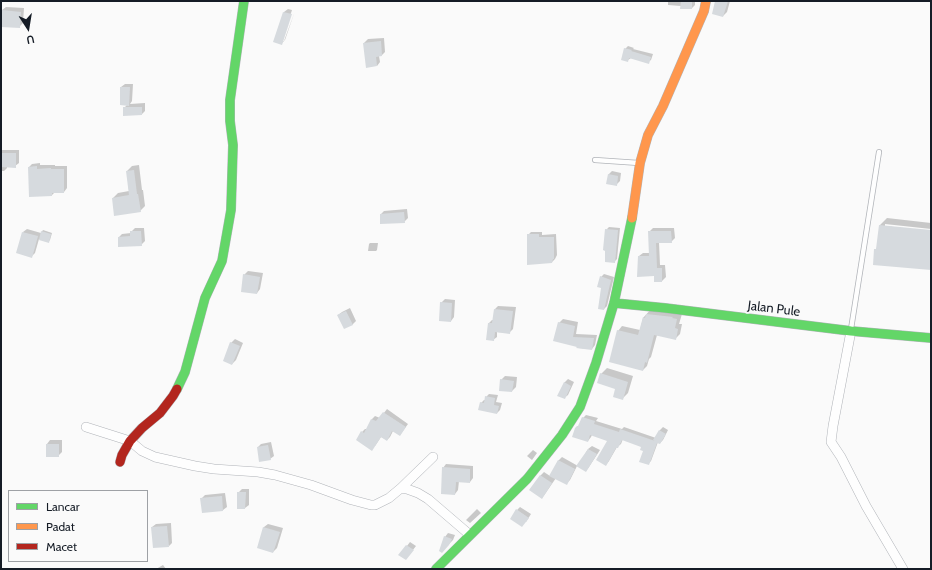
<!DOCTYPE html>
<html>
<head>
<meta charset="utf-8">
<style>
	body { margin:0 }
	#map { position:relative; width:932px; height:570px; overflow:hidden; background:#fafafa; font-family:Cabin,sans-serif }
	canvas { display:block }
	.frame { position:absolute; inset:0; border:2px solid #151c26; pointer-events:none }
	.legend { position:absolute; left:8px; top:490px; width:140px; height:72px; box-sizing:border-box; background:#fafafa; border:1px solid #9ea1a5; margin:0; padding:5px 7px; list-style:none; font-size:12px; color:#151c26 }
	.legend li { display:flex; align-items:center; gap:8px; height:20px }
	.legend b { width:20px; border:1px solid #9ea1a5 }
	.north { position:absolute; left:8px; top:8px; width:40px; height:40px; -webkit-text-stroke:3px #fafafa; paint-order:stroke; rotate:168deg; font-size:11px; font-weight:700; line-height:16px; text-align:center; color:#151c26 }
	.north::after { content:''; display:block; margin:auto; width:14px; height:18px; background:#151c26; clip-path:polygon(50% 0,100% 100%,50% 72%,0 100%) }
</style>
</head>
<body>
<div id="map">
<canvas width="932" height="570"></canvas>
<div class="frame"></div>
<ul class="legend">
<li><b style="height:5px;background:#63d668"></b>Lancar</li>
<li><b style="height:5px;background:#ff974d"></b>Padat</li>
<li><b style="height:5px;background:#b3261e"></b>Macet</li>
</ul>
<div class="north">U</div>
</div>
<script>
const context = document.querySelector('canvas').getContext('2d');
context.lineJoin = 'round';
function fill(path, color) {
  context.fillStyle = color;
  context.fill(path, 'evenodd');
}
function shape(rows) {
  const path = new Path2D();
  for (const r of rows) {
    path.moveTo(r[0], r[1]);
    for (let i = 2; i < r.length; i += 2) path.lineTo(r[i], r[i + 1]);
  }
  return path;
}
function trace(path, color, width, dash) {
  context.strokeStyle = color;
  context.lineWidth = width;
  context.lineCap = dash ? 'butt' : 'round';
  context.setLineDash(dash || []);
  context.stroke(path);
}
function label(font, color, halo, rows, align = 'center') {
  context.font = font + ' Cabin,sans-serif';
  context.lineWidth = 4;
  context.setLineDash([]);
  context.textBaseline = 'middle';
  context.strokeStyle = halo;
  context.fillStyle = color;
  for (const [text, x, y, turn = 0] of rows) {
    context.save();
    context.translate(x, y);
    context.rotate((+turn || 0) * Math.PI / 180);
    context.textAlign = isNaN(turn) ? turn : align;
    if (halo) context.strokeText(text, 0, 0);
    context.fillText(text, 0, 0);
    context.restore();
  }
}
fill(shape([
	[668,1,695,1,695,5,692,8,681,6,668,5],
	[716,1,730,1,727,12,723,16],
	[6,7,24,8,23,23,19,27,1,26,2,10],
	[288,9,292,10,282,41,284,41,295,11,285,40,281,44,274,41,284,12],
	[384,38,385,52,382,55,379,56,380,62,377,66,364,43,368,39],
	[628,46,634,48,633,49,653,54,651,60,648,62,631,58,628,60,625,49],
	[125,84,133,84,132,101,130,104,145,103,145,111,142,114,124,108,127,105,121,87],
	[1,150,19,150,19,163,15,166,7,166,7,168,4,171,1,171],
	[40,163,40,165,55,165,55,166,67,166,67,188,64,192,55,192,52,195,29,167,32,164],
	[139,165,142,190,143,190,145,206,140,211,113,198,118,193,129,191,127,171,132,166],
	[612,171,621,173,620,181,616,185,608,175],
	[407,209,408,218,404,222,381,214,384,211],
	[887,218,931,223,931,229,885,224,885,226,931,231,931,269,875,250,878,247,880,225],
	[609,227,620,228,617,259,614,262,606,230],
	[135,228,144,228,145,241,141,245,119,237,122,234,131,233,131,232],
	[653,228,674,228,675,238,671,242,659,242,660,265,665,265,666,277,662,281,655,275,639,256,643,253,650,253,649,232],
	[27,229,41,233,43,230,52,233,50,240,49,241,39,239,35,253,31,257,23,232],
	[531,232,542,232,542,235,556,234,557,255,555,259,552,262,528,235],
	[370,243,378,243,377,250,376,251,368,251,369,244],
	[248,271,263,273,260,289,257,293,244,275],
	[604,274,614,277,607,306,604,309,601,277],
	[445,299,455,300,454,317,451,321,441,303],
	[498,306,516,307,513,329,509,333,497,332,497,337,493,340,489,323,492,320,494,320,495,309],
	[350,308,356,321,352,325,338,315,342,312],
	[651,309,682,314,679,324,682,324,680,334,675,339,657,335,651,357,649,359,647,366,643,370,618,331,622,326,640,330,643,318],
	[563,319,578,322,576,334,597,335,595,345,592,349,578,348,559,323],
	[235,339,243,343,236,360,232,364,231,343],
	[607,368,633,376,628,393,622,399,616,388,601,374],
	[505,376,517,377,516,387,512,391,501,380],
	[568,379,574,382,568,395,564,398,564,383],
	[489,394,498,395,496,402,502,403,500,410,497,413,481,403,484,400,485,400,486,397],
	[387,409,408,424,400,435,393,431,390,437,387,440,381,437,375,446,362,432,365,429,367,429,372,419,375,416,380,418],
	[586,415,598,418,596,421,622,429,624,427,656,438,660,430,663,427,668,430,663,440,660,443,658,442,651,461,648,464,643,446,623,439,621,444,617,447,609,461,606,465,609,440,592,435,591,437,588,441,580,424,583,418],
	[50,440,62,440,62,452,58,456,47,456,47,444],
	[271,442,274,456,270,459,258,447,261,444],
	[592,446,600,450,589,467,586,471,577,466,570,480,567,483,556,478,545,494,542,498,531,490,541,475,544,472,550,476,558,461,562,457,578,466,588,449],
	[533,450,537,453,532,460,527,456],
	[446,464,473,466,473,478,470,482,459,481,458,490,455,494,443,468],
	[242,489,249,489,249,505,245,508,238,493],
	[225,493,227,507,223,510,203,512,201,499,205,495],
	[520,507,531,514,526,522,517,510],
	[477,509,481,513,470,523,466,520],
	[171,523,172,543,169,546,152,527,156,524],
	[268,524,283,528,277,548,273,552,258,547,264,527],
	[448,533,455,535,453,540,442,551,445,537],
	[410,542,416,546,406,559,400,555],
	[163,565,166,569,156,569]
]), '#0003');
fill(shape([
	[681,1,692,1,692,9,680,9],
	[715,1,728,1,723,17,712,14],
	[2,10,21,12,20,28,1,27],
	[283,12,292,14,282,45,273,42],
	[381,41,382,56,376,57,377,66,366,68,363,43],
	[624,48,632,50,631,51,651,57,649,64,629,58,628,62,621,60],
	[120,87,130,87,129,106,120,105],
	[123,107,142,107,142,115,123,116],
	[1,153,16,153,16,168,1,167],
	[37,166,37,169,51,168,51,169,64,169,64,193,52,193,52,196,29,197,28,167],
	[134,170,137,194,138,194,141,212,114,216,112,198,129,195,126,171],
	[608,174,618,176,617,186,606,184],
	[404,212,405,223,380,224,380,214],
	[879,225,931,230,930,254,931,255,931,270,873,265,874,249,876,249],
	[605,229,618,230,615,263,605,262,605,251,603,250],
	[41,231,51,234,49,243,39,240],
	[130,231,141,231,142,246,118,247,118,237,130,236],
	[648,231,671,231,672,243,656,243,657,268,662,268,662,282,654,282,654,276,637,277,638,256,649,256],
	[22,232,38,236,32,258,16,253],
	[527,234,539,234,539,237,554,237,554,259,553,259,552,263,527,265],
	[243,274,260,277,257,294,241,292],
	[600,276,611,280,604,310,598,309,601,288,597,287],
	[440,302,452,303,451,322,439,321],
	[494,309,513,311,510,334,495,332,494,341,486,340,488,323,492,323],
	[346,311,353,325,344,329,337,315],
	[646,314,673,317,672,318,677,319,675,328,678,329,676,340,654,335,647,363,645,362,643,371,609,362,617,330,638,335,643,317,645,318],
	[558,322,575,326,573,337,594,338,592,350,576,348,577,347,553,341],
	[230,342,240,346,232,365,223,361],
	[600,373,628,382,623,400,613,397,615,389,597,383],
	[500,379,514,381,512,392,499,391],
	[564,382,571,386,565,399,557,396],
	[485,396,495,398,494,405,499,406,497,414,478,410,480,402,484,403],
	[383,412,406,427,400,436,392,431,387,441,381,437,372,451,356,440,361,431,364,433,371,419,376,421],
	[582,417,595,421,594,424,619,432,620,429,655,441,653,440,659,430,666,434,660,444,657,443,649,465,639,462,643,451,640,450,641,447,622,440,618,448,616,448,606,466,596,460,607,441,590,435,588,442,572,437,575,428,577,426,578,426],
	[46,444,59,444,59,457,46,457],
	[268,445,271,460,259,462,257,447],
	[588,449,597,454,586,472,576,466],
	[558,460,575,469,567,485,549,476],
	[442,467,470,469,470,483,456,482,455,495,441,494],
	[540,475,552,483,542,499,529,490],
	[237,492,246,492,245,509,237,509],
	[222,496,223,511,202,513,200,498],
	[516,509,529,518,522,527,510,519],
	[167,526,169,547,153,548,151,527],
	[263,527,280,532,273,553,257,548],
	[444,536,452,539,449,545,442,553,439,551],
	[406,545,414,550,406,560,398,555]
]), '#d6dade');
const lane = shape([
	[595,160,639,163],
	[851,329,879,152]
]);
const street = shape([
	[851,331,833,426,831,442,841,457,866,506,903,569],
	[86,427,130,441,142,451,155,457,195,466,214,469,258,472,275,475,311,485,352,500,371,505,375,505,389,498,401,488,407,489,418,493,428,499,470,535],
	[401,488,433,457]
]);
const fast = shape([
	[614,303,665,308,851,331,931,338],
	[177,389,185,372,205,298,222,261,231,210,233,145,230,121,230,100,244,1],
	[436,569,527,479,562,435,580,407,596,363,614,303,632,218]
]);
const slow = shape([
	[632,218,640,163,648,135,663,106,704,11,706,1]
]);
const jam = shape([
	[120,462,122,455,130,441,142,428,160,413,173,396,177,389]
]);
trace(lane, '#b1b4b9', 6);
trace(street, '#b1b4b9', 10);
trace(fast, '#b1b4b9', 10);
trace(slow, '#b1b4b9', 10);
trace(jam, '#b1b4b9', 10);
trace(lane, '#fefefe', 4.5);
trace(street, '#fefefe', 9);
trace(fast, '#63d668', 9);
trace(slow, '#ff974d', 9);
trace(jam, '#b3261e', 9);
label('13px', '#151c26', '#fafafa', [
	["Jalan Pule",774,309,7]
]);
</script>
</body>
</html>
